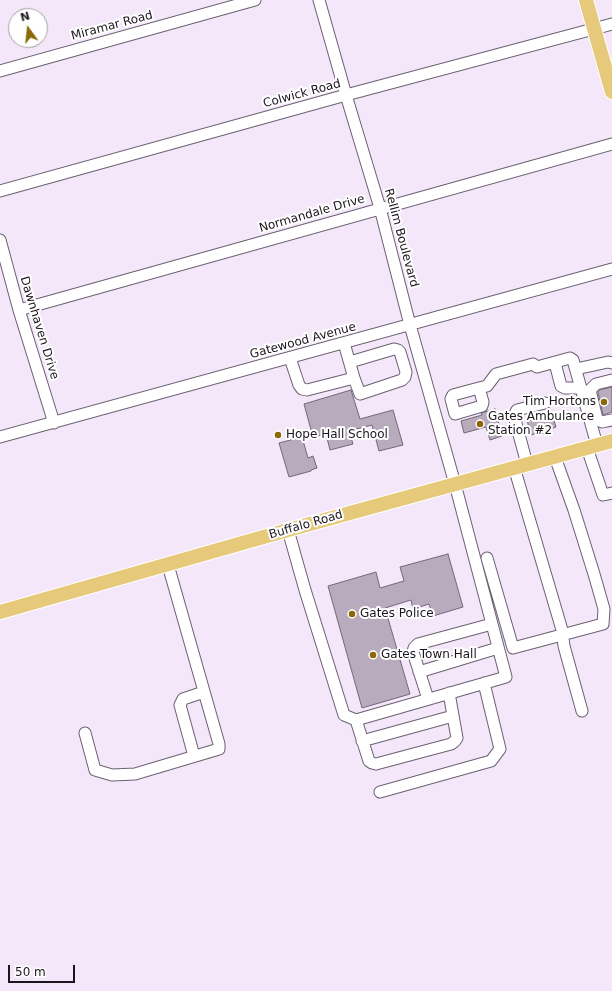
<!DOCTYPE html>
<html>
<head>
<meta charset="utf-8">
<style>
	body { margin:0 }
	#map { position:relative; width:612px; height:991px; overflow:hidden; background:#f3e7f9; font-family:"DejaVu Sans",sans-serif }
	canvas { display:block }
	.north { position:absolute; left:8px; top:8px; width:40px; height:40px; box-sizing:border-box; background:#fff; border:1px solid #a4a2a5; border-radius:50%; rotate:345deg; font-size:11px; font-weight:700; line-height:16px; text-align:center; color:#1b161d }
	.north::after { content:''; display:block; margin:auto; width:14px; height:18px; background:#8b6808; clip-path:polygon(50% 0,100% 100%,50% 72%,0 100%) }
	.scale { position:absolute; left:8px; top:965px; width:67px; height:18px; box-sizing:border-box; border:2px solid #1b161d; border-top:0; padding-left:5px; font-size:12px; line-height:14px; white-space:nowrap; color:#1b161d; -webkit-text-stroke:3px #fff; paint-order:stroke }
</style>
</head>
<body>
<div id="map">
<canvas width="612" height="991"></canvas>
<div class="north">N</div>
<div class="scale">50 m</div>
</div>
<script>
const context = document.querySelector('canvas').getContext('2d');
context.lineJoin = 'round';
function fill(path, color) {
  context.fillStyle = color;
  context.fill(path, 'evenodd');
}
function shape(rows) {
  const path = new Path2D();
  for (const r of rows) {
    path.moveTo(r[0], r[1]);
    for (let i = 2; i < r.length; i += 2) path.lineTo(r[i], r[i + 1]);
  }
  return path;
}
function trace(path, color, width, dash) {
  context.strokeStyle = color;
  context.lineWidth = width;
  context.lineCap = dash ? 'butt' : 'round';
  context.setLineDash(dash || []);
  context.stroke(path);
}
function label(font, color, halo, rows, align = 'center') {
  context.font = font + ' "DejaVu Sans",sans-serif';
  context.lineWidth = 4;
  context.setLineDash([]);
  context.textBaseline = 'middle';
  context.strokeStyle = halo;
  context.fillStyle = color;
  for (const [text, x, y, turn = 0] of rows) {
    context.save();
    context.translate(x, y);
    context.rotate((+turn || 0) * Math.PI / 180);
    context.textAlign = isNaN(turn) ? turn : align;
    if (halo) context.strokeText(text, 0, 0);
    context.fillText(text, 0, 0);
    context.restore();
  }
}
const building = shape([
	[612,387,612,412,603,415,598,392,599,390,612,387],
	[351,390,360,419,393,410,403,445,379,451,372,425,349,431,353,444,330,450,327,438,322,435,313,437,304,404,351,390],
	[495,409,502,436,490,440,486,427,464,433,461,421,482,415,481,413,495,409],
	[552,414,556,427,548,430,549,432,540,434,540,432,531,435,527,420,552,414],
	[302,437,308,458,313,456,317,468,311,470,311,471,289,477,279,443,302,437],
	[448,554,463,607,433,616,429,604,413,609,411,600,385,608,410,694,362,708,328,586,376,572,380,588,404,581,400,567,448,554]
]);
fill(building, '#b7abbd');
trace(building, '#726878', 1);
const minor = shape([
	[0,71,255,0],
	[0,191,346,95,612,24],
	[0,240,19,310,54,423],
	[19,310,612,144],
	[344,343,354,378,360,394,402,380,405,377,406,372,400,352,398,350,394,349,350,362],
	[290,358,299,385,302,389,307,390,354,378],
	[555,363,561,386,565,388,581,388],
	[576,369,608,362,612,363],
	[612,380,596,384,590,390,597,419,602,422,612,420],
	[479,388,483,402,482,406,455,414,451,399,453,395,479,388,487,386,496,374,533,364,537,367,570,358,573,360,597,445],
	[0,437,612,269],
	[587,448,603,495,612,493],
	[527,464,514,416,517,410,545,403],
	[514,467,562,630,564,646,582,711],
	[288,530,305,590,344,715,356,720,506,677,455,484,410,325,380,208,346,95,319,0],
	[487,558,513,648,603,624,604,609,594,574,574,510,555,457],
	[419,672,498,648],
	[428,699,413,652,414,648,418,644,492,624],
	[356,720,369,761,372,763,376,764,451,744,455,741,457,738,449,693],
	[85,733,95,770,112,775,135,774,219,749,219,744,168,565],
	[362,741,453,716],
	[194,756,180,705,183,699,204,692],
	[380,792,491,761,500,749,484,683]
]);
const major = shape([
	[586,0,612,92],
	[0,612,288,530,612,441]
]);
trace(minor, '#6b6171', 13);
trace(major, '#fff', 16);
trace(minor, '#fff', 11);
trace(major, '#e7c97c', 14);
for (const [x, y, r, color] of [
	[604,402,4,"#8b6808"],
	[480,424,4,"#8b6808"],
	[278,435,4,"#8b6808"],
	[352,614,4,"#8b6808"],
	[373,655,4,"#8b6808"]
]) {
  const dot = new Path2D();
  dot.arc(x, y, r, 0, 2 * Math.PI);
  context.fillStyle = color;
  context.fill(dot);
  trace(dot, '#fff', 1.5);
}
label('12px', '#1b161d', '#fff', [
	["Miramar Road",112,26,-15],
	["Colwick Road",302,94,-15],
	["Normandale Drive",312,214,-16],
	["Rellim Boulevard",401,238,75],
	["Dawnhaven Drive",39,328,73],
	["Gatewood Avenue",303,341,-15],
	["Buffalo Road",306,525,-16]
]);
label('12px', '#1b161d', '#fff', [
	["Tim Hortons",596,402,"right"],
	["Gates Ambulance",488,417],
	["Station #2",488,431],
	["Hope Hall School",286,435],
	["Gates Police",360,614],
	["Gates Town Hall",381,655]
], 'left');
</script>
</body>
</html>
